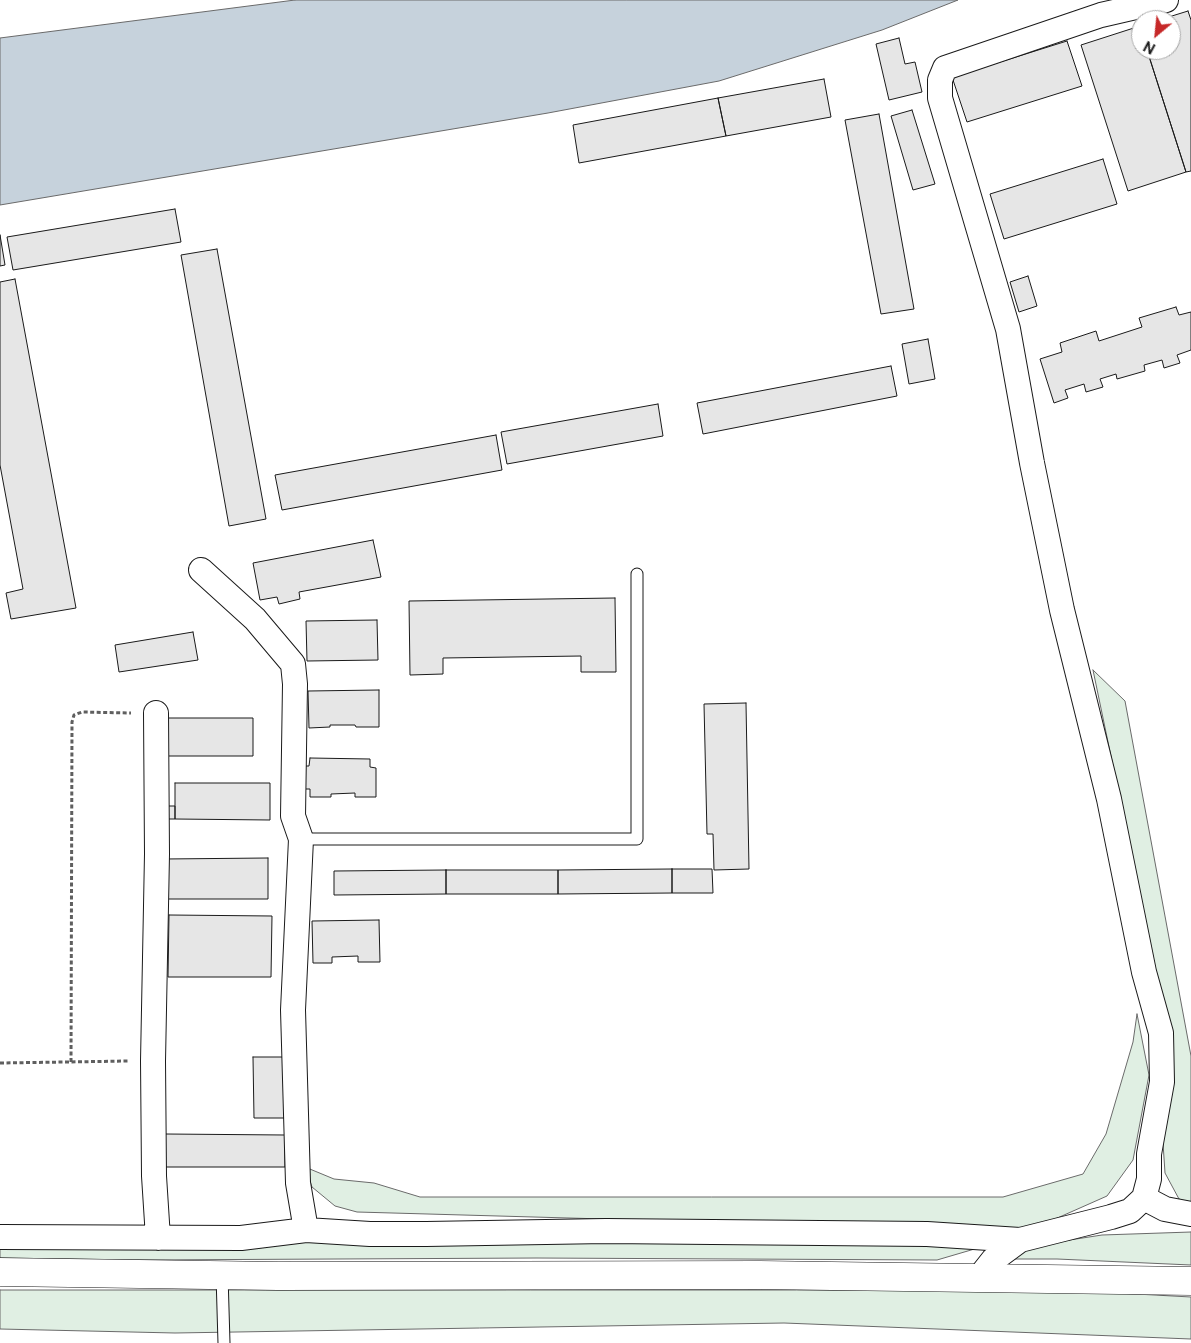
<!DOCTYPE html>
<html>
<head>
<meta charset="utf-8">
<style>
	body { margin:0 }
	#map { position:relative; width:1191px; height:1343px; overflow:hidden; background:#fff; font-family:"Public Sans",sans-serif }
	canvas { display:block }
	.north { position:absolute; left:1131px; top:10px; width:50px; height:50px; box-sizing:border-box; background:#fff; border:1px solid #a3a3a3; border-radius:50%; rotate:208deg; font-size:14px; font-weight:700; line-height:20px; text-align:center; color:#1a1a1a }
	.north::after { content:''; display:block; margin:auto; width:18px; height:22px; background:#c62828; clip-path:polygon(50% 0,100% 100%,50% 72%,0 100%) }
</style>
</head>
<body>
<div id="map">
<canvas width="1191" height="1343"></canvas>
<div class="north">N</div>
</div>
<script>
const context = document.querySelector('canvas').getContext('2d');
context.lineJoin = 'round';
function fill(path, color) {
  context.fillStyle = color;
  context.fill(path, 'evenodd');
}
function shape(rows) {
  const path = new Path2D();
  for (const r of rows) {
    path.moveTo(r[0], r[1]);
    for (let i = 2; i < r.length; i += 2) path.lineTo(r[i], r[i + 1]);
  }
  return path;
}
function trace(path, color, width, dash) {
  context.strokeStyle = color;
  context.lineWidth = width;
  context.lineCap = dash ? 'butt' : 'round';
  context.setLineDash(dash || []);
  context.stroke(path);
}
const green = shape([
	[1093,670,1125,701,1191,1056,1191,1204,1179,1199,1165,1173,1163,1143,1172,1086,1161,996,1093,670],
	[1137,1014,1149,1075,1133,1160,1107,1196,1028,1231,357,1212,335,1206,312,1187,305,1167,334,1179,374,1183,420,1197,1003,1197,1083,1174,1106,1134,1133,1042,1137,1014],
	[1191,1232,1191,1265,1057,1259,1014,1259,1017,1251,1037,1245,1102,1235,1191,1232],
	[0,1240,995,1243,937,1260,536,1258,135,1260,0,1258,0,1240],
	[0,1290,1062,1290,1191,1297,1191,1339,784,1323,175,1333,0,1329,0,1290]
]);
fill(green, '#e0efe3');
trace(green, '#6a6a6a', 1);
const water = shape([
	[295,0,958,0,882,30,719,81,548,113,0,205,0,38,295,0]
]);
fill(water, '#c6d2dc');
trace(water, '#6a6a6a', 1);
const building = shape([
	[1188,11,1191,20,1191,171,1186,172,1147,50,1171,50,1171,20,1159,20,1188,11],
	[1140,26,1141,50,1147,50,1186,172,1128,191,1081,45,1140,26],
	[899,38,905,64,915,62,922,92,889,100,876,44,899,38],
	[1067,41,1082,86,967,122,952,77,1067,41],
	[824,79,831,117,726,136,718,98,824,79],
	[718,98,726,136,579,163,573,125,718,98],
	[912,110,935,184,913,190,891,116,912,110],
	[879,114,914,309,881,314,845,120,879,114],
	[1103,159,1117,204,1004,239,990,194,1103,159],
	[175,209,181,242,13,270,7,237,175,209],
	[0,235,5,265,0,266,0,235],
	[217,249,266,519,229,526,181,255,217,249],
	[1028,276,1037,306,1019,312,1010,282,1028,276],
	[15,279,76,608,11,619,6,593,23,589,0,465,0,282,15,279],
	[1176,307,1179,315,1191,312,1191,350,1177,355,1180,363,1164,368,1162,360,1144,365,1145,371,1117,379,1116,374,1100,379,1103,387,1086,392,1084,384,1065,390,1068,398,1054,403,1040,359,1062,352,1060,343,1096,331,1099,341,1142,327,1139,318,1176,307],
	[928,339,935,379,909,384,902,344,928,339],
	[891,366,897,396,703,434,697,403,891,366],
	[658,404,663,436,507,464,501,432,658,404],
	[496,435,502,470,282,510,275,475,496,435],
	[373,540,381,577,299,592,300,599,279,604,277,597,260,600,253,563,373,540],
	[615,598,616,672,581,672,581,656,443,658,443,674,410,675,409,601,615,598],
	[377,620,378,660,307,661,306,621,377,620],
	[193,632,198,660,119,672,115,645,193,632],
	[379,690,379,727,356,727,355,725,330,725,330,727,309,728,308,691,379,690],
	[746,703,749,869,714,870,713,834,707,834,704,704,746,703],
	[168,718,253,718,253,756,168,756,168,718],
	[310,758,370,759,370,767,376,768,376,797,355,797,355,793,331,794,331,797,310,797,310,789,300,789,300,766,309,766,310,758],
	[175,783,270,783,270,820,175,819,175,783],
	[163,806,175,806,175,819,163,819,163,806],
	[268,858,268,899,165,899,164,859,268,858],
	[672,869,672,893,558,894,558,870,672,869],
	[672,869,712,869,713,893,672,893,672,869],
	[446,870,446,894,334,895,334,871,446,870],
	[446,870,558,870,558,894,446,894,446,870],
	[169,915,272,916,271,977,168,977,169,915],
	[379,920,380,962,358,962,358,956,332,957,332,963,313,963,312,921,379,920],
	[253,1057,284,1057,285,1118,254,1118,253,1057],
	[165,1134,285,1135,285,1167,165,1167,165,1134]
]);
fill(building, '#e6e6e6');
trace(building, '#1a1a1a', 1);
const lane = shape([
	[301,839,637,839,637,574],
	[222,1275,224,1343]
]);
const street = shape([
	[201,570,255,619,293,664,295,684,293,816,301,839,293,1010,298,1183,306,1230],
	[156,713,157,854,153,1061,154,1176,158,1238],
	[1144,1198,1165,1209,1191,1214],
	[0,1237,241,1238,306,1230,370,1234,426,1234,606,1231,927,1234,1020,1240],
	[978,1279,993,1260,1020,1240,1111,1217,1130,1211,1144,1198,1149,1179,1149,1154,1162,1082,1161,1033,1144,972,1109,799,1062,610,1032,463,1008,329,940,98,940,80,945,68,1101,15,1166,0]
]);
const secondary = shape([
	[0,1272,278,1276,760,1275,1191,1281]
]);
trace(lane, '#1a1a1a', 13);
trace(street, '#1a1a1a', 26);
trace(secondary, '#1a1a1a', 29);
trace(shape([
	[71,1062,72,722,74,715,82,712,131,713],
	[0,1063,129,1061]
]), '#5f5f5f', 3, [4, 2.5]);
trace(lane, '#fff', 11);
trace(street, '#fff', 24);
trace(secondary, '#fff', 28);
</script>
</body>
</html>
